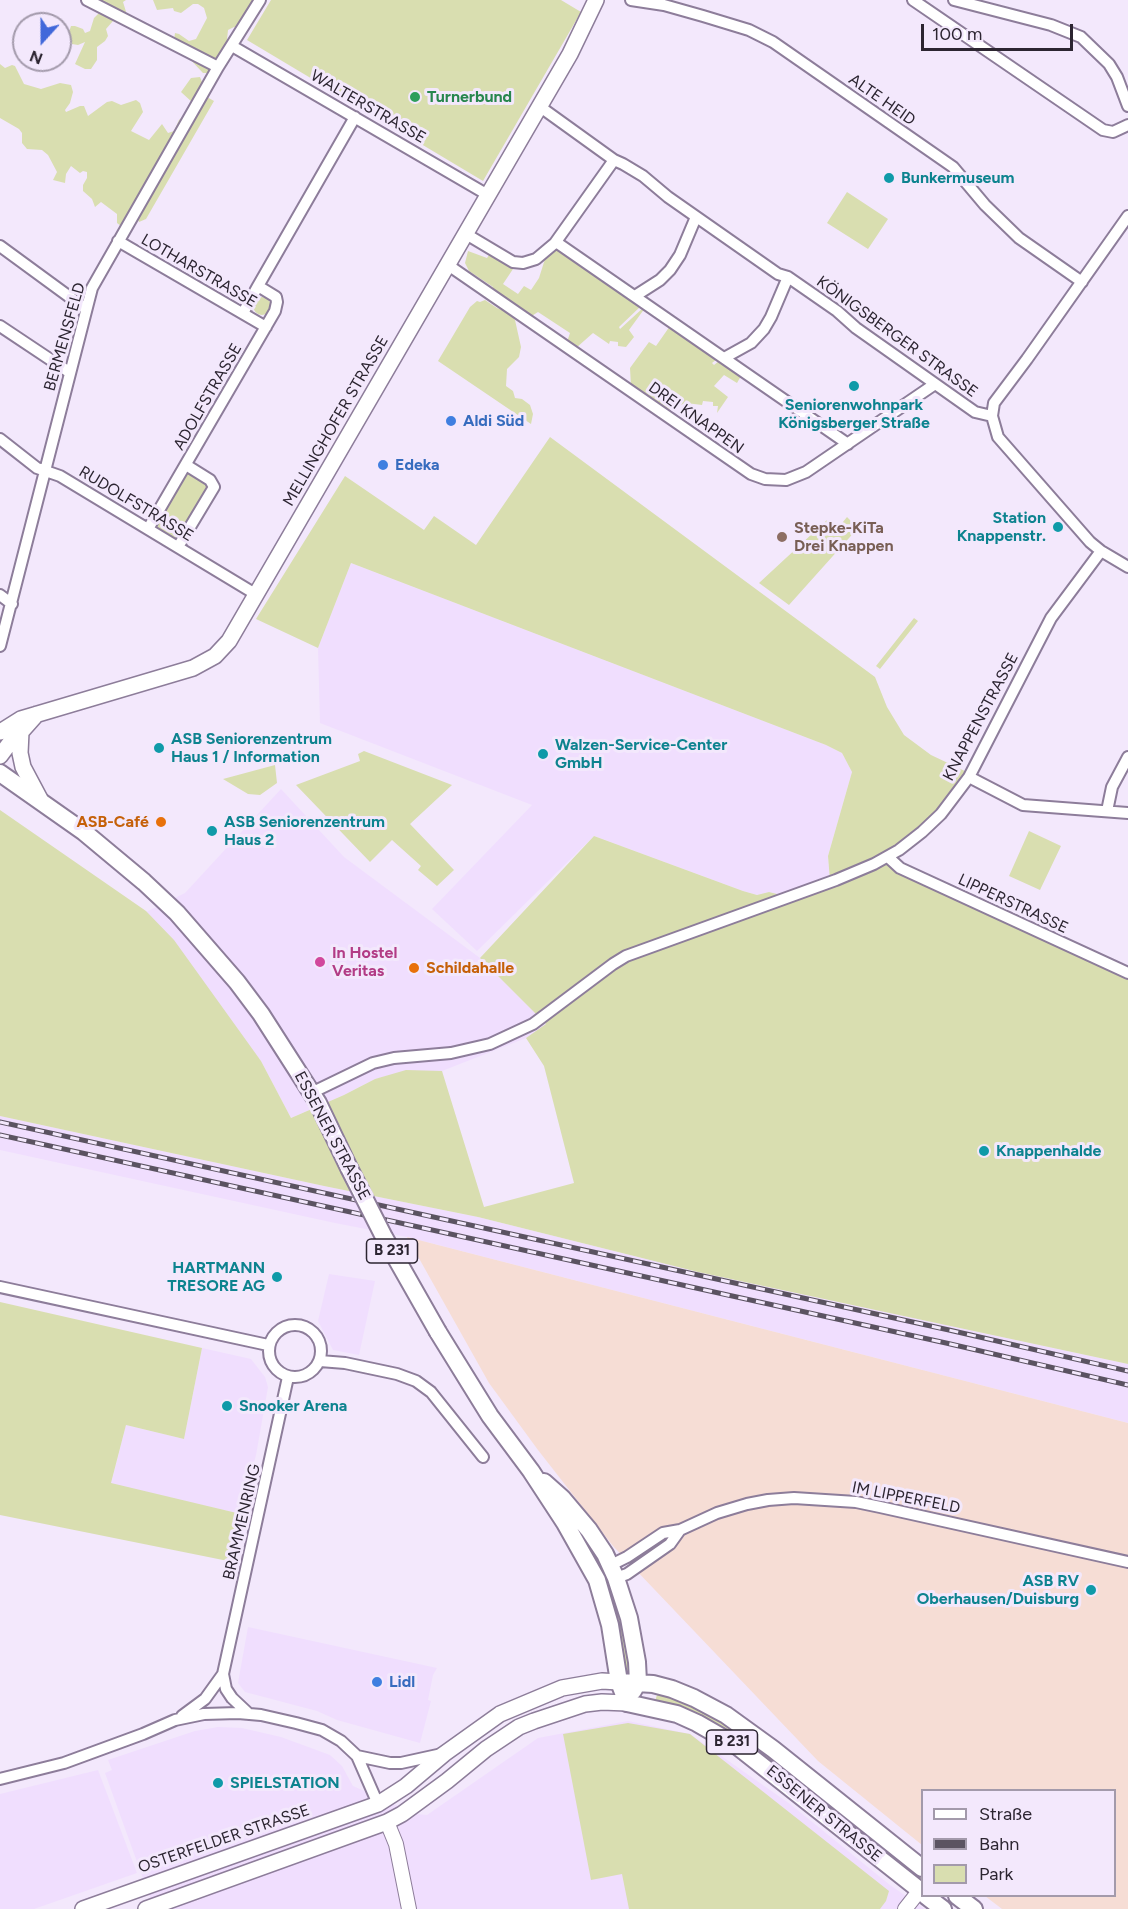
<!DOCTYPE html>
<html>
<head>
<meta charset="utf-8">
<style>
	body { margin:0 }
	#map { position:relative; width:1128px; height:1909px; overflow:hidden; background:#f3e8fc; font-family:Figtree,sans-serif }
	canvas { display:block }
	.legend { position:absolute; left:921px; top:1789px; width:195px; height:108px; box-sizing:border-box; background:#f3e8fc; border:2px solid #a39aab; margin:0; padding:8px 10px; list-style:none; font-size:18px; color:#2c2531 }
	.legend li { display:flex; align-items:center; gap:12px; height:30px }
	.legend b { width:30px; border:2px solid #a39aab }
	.north { position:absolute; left:12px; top:12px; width:60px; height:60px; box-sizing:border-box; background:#f3e8fc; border:2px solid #a39aab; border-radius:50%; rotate:201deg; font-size:16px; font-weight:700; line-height:24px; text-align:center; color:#2c2531 }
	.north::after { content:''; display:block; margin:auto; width:21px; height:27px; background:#4168da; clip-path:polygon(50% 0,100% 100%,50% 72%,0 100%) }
	.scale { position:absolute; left:921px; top:24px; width:152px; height:27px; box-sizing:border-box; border:3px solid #2c2531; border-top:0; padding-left:8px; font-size:18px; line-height:21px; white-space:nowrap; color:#2c2531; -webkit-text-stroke:4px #f3e8fc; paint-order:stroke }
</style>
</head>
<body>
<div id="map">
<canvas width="1128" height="1909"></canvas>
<ul class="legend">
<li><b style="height:8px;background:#fff"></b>Straße</li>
<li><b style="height:8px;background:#5b5361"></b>Bahn</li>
<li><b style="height:16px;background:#d9deb0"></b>Park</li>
</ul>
<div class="north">N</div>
<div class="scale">100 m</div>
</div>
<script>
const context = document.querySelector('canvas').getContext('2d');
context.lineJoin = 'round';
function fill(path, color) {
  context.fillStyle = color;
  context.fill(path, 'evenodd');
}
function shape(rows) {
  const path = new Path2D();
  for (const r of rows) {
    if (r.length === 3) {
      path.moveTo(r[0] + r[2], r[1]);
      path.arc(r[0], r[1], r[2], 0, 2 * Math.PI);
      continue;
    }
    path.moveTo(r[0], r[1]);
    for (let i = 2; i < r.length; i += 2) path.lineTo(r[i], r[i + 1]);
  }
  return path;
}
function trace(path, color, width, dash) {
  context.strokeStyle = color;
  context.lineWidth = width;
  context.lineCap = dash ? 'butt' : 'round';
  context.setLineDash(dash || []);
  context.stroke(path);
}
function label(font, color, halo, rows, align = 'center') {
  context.font = font + ' Figtree,sans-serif';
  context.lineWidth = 6;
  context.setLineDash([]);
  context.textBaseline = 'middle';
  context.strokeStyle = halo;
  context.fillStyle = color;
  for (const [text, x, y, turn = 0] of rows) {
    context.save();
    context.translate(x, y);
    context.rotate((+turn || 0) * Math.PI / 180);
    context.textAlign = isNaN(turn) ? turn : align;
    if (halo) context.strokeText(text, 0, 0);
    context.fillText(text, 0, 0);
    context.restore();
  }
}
fill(shape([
	[351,563,826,745,842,753,852,772,828,856,830,881,789,897,769,892,757,895,743,891,594,836,477,951,432,909,532,805,320,723,318,648],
	[281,789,344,857,480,958,547,1025,526,1038,442,1071,426,1071,375,1079,344,1095,291,1118,261,1061,146,912,185,893],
	[0,1116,324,1186,478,1217,698,1272,1128,1364,1128,1423,407,1237,335,1223,0,1150],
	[329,1274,375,1281,359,1355,333,1350,318,1321],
	[202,1348,251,1359,265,1377,268,1387,256,1455,241,1514,111,1484,126,1425,184,1439],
	[248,1627,437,1668,433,1675,428,1700,431,1701,420,1743,337,1720,317,1711,245,1692,238,1683],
	[628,1721,690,1734,790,1804,890,1885,925,1909,154,1909,105,1773,112,1770,108,1760,195,1731,218,1727,242,1728,281,1737,330,1755,342,1766,353,1786,416,1814,427,1815,538,1738],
	[98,1770,137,1873,34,1909,0,1909,0,1794]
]), '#f0defe');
fill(shape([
	[407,1237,1128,1423,1128,1909,1002,1909,985,1896,1114,1896,1114,1790,922,1790,922,1845,818,1761,613,1546,538,1450,489,1383]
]), '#f6ddd5');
fill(shape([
	[101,0,126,0,123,2,127,15,114,10,112,7,108,7,113,21,106,29,108,36,105,41,97,47,97,60,91,69,85,69,75,64,85,42,78,45,72,44,69,32,71,26,75,26,83,29,85,33,90,31,94,18,100,12,99,1],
	[153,0,260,0,238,28,234,27,228,30,226,49,211,73,203,73,188,57,181,55,173,48,175,33,179,34,189,41,196,39,207,18,204,8,198,4,193,4,181,13,174,11,173,8,157,10],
	[271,0,561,0,581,12,483,181,247,40],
	[0,64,5,68,12,65,15,66,24,84,41,89,60,83,71,85,73,92,70,103,65,110,66,112,80,106,84,106,88,116,107,102,112,101,121,105,136,100,140,103,143,112,131,131,149,140,162,124,168,133,174,131,179,120,190,109,193,103,181,92,191,78,200,77,202,82,200,93,214,101,146,219,139,222,133,209,130,208,127,219,121,226,117,223,117,214,101,202,95,207,92,199,83,191,83,185,87,178,87,172,83,171,80,173,71,166,66,174,65,183,53,180,57,172,48,155,42,150,27,149,22,143,22,133,19,129,0,118],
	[847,192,888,219,868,249,827,223],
	[557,247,641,306,619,327,620,329,643,308,645,308,629,330,634,337,626,347,618,346,618,342,610,341,609,344,593,333,576,348,567,342,570,333,538,312,530,317,492,291,493,287,469,271,465,263,468,251,487,258,489,255,513,269,503,284,518,294,524,286,531,290,539,278,545,259],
	[262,306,9],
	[485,300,497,308,510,313,515,320,521,347,519,357,507,369,506,386,513,391,515,398,522,399,530,405,533,414,531,424,438,361,470,307,477,301,480,302],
	[670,326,717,359,712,363,714,365,719,361,741,376,737,383,724,375,714,386,728,397,717,413,718,406,713,406,713,402,703,401,702,405,686,403,666,410,631,386,630,368,649,342,656,346],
	[550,437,875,677,887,707,904,735,931,755,969,773,916,838,830,881,828,856,852,772,842,753,826,745,351,563,318,648,256,619,345,476,424,530,434,516,476,545],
	[186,465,212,482,178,547,148,529],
	[847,517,858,528,789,605,759,583,827,520,838,528],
	[914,618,918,621,880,669,876,666],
	[364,751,452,785,410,824,454,870,437,886,418,870,421,866,392,840,370,862,296,785,360,761,358,754],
	[275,765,277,783,260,795,248,794,223,779],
	[0,810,146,911,174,940,261,1061,291,1118,344,1095,375,1079,406,1070,442,1071,484,1207,574,1183,544,1066,526,1038,546,1024,480,958,594,836,743,891,757,895,769,892,789,897,888,857,1128,973,1128,1364,698,1272,478,1217,324,1186,0,1116],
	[1029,831,1061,846,1040,890,1009,876],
	[0,1302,202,1348,184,1439,126,1425,111,1483,241,1514,228,1561,0,1515],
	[620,1605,631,1672,628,1674,625,1673,613,1607],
	[658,1692,722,1718,921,1874,922,1886,755,1754,654,1704],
	[628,1723,690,1734,889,1891,886,1901,880,1909,629,1909,622,1874,591,1880,563,1734]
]), '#d9deb0');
const minor = shape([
	[87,0,218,67],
	[631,0,664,5,703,16,749,30,773,42,953,167,985,205,1019,238,1082,282],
	[913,0,1103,130,1113,132,1128,125],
	[954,0,1051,25,1081,37,1109,64,1117,77,1128,106],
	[232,46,488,195],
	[539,106,614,160,623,164,643,176,668,197,778,274,788,277,837,311,856,328,975,412,992,416],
	[1128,216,1027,359,994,403,992,416,998,437,1090,542,1101,551,1128,567],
	[466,234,513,262,523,263,536,259,555,243,614,160],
	[118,241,266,327],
	[556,242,848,444],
	[0,246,86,309],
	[448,265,751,474,765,479,786,480,806,472,935,384],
	[635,296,660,280,670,270,680,255,696,217],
	[243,313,258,286],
	[0,326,69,372],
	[724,358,751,343,764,329,771,317,788,277],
	[0,439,37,468,60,476,257,595],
	[148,529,275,311,277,302,276,297,258,286,355,117],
	[178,547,214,487,210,480,186,465],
	[0,595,12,604],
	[0,646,92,288,218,67,260,0],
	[969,777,1023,805,1128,813],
	[1107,811,1112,787,1128,757],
	[888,857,900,868,1128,973],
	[311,1093,373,1063,394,1058,451,1053,490,1044,533,1024,613,964,626,956,836,880,874,864,899,850,922,832,941,814,969,777,1051,618,1101,551],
	[0,1287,268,1345],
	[295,1351,26],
	[320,1361,345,1363,397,1374,416,1381,431,1392,483,1457],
	[611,1565,627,1557,663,1533,680,1530,717,1513,747,1504,768,1500,794,1498,856,1502,880,1507,1128,1562],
	[616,1578,627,1574,670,1544,680,1530],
	[249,1714,232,1698,226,1689,223,1674,288,1377],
	[182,1716,205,1699,223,1674],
	[357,1756,390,1763,401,1763,442,1754],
	[0,1779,64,1763,143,1734,175,1720,204,1714,238,1713,261,1715,296,1723,322,1730,341,1741,357,1756,378,1804]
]);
const tertiary = shape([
	[387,1822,396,1844,409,1909],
	[905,1909,920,1890]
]);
const secondary = shape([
	[37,714,21,732,20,753,23,767,40,799],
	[0,732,21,719,193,668,215,656,229,641,570,54,596,0],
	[0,756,12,740,21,732],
	[83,1909,378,1804,406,1786,444,1754,500,1714,562,1688,602,1681,619,1682],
	[146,1909,387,1822,402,1814,447,1781,486,1749,519,1727,534,1721,585,1704,602,1702,627,1703]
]);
const primary = shape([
	[0,773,84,832,144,882,177,913,237,982,261,1014,318,1103,349,1168],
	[438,1332,490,1416,531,1471,565,1523,597,1580,610,1625,619,1682,627,1703],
	[544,1482,562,1498,589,1530,605,1554,616,1578,629,1618,637,1662,638,1682,633,1691],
	[619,1682,653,1684,672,1689,694,1698,726,1715,773,1749,922,1868],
	[627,1703,677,1714,697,1723,737,1746,922,1892],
	[926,1896,943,1909],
	[957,1896,974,1909]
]);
trace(minor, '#8d7d9a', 14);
trace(tertiary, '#8d7d9a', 16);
trace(secondary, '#8d7d9a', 18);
trace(primary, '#8d7d9a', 20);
trace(minor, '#fff', 10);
trace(tertiary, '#fff', 14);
trace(secondary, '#fff', 15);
trace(primary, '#fff', 16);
const rail = shape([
	[0,1122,949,1330,1128,1371],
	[0,1135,946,1343,1128,1385]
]);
trace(rail, '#5b5361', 5);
trace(rail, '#f3e8fc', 3, [9]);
const primaryBridge = shape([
	[349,1168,384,1237,438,1332]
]);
trace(primaryBridge, '#8d7d9a', 20, []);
trace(primaryBridge, '#fff', 16);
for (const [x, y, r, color] of [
	[415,97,6,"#2e9e5b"],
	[889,178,6,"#0f9aa8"],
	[854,386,6,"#0f9aa8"],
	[451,421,6,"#3f7fe0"],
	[383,465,6,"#3f7fe0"],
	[1058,527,6,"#0f9aa8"],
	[782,537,6,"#8d6e63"],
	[159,748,6,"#0f9aa8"],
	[543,754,6,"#0f9aa8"],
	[161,822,6,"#e8710a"],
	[212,831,6,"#0f9aa8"],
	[320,962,6,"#d1479c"],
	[414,968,6,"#e8710a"],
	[984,1151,6,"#0f9aa8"],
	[277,1277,6,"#0f9aa8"],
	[227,1406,6,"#0f9aa8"],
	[1091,1590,6,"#0f9aa8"],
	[377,1682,6,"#3f7fe0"],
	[218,1783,6,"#0f9aa8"]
]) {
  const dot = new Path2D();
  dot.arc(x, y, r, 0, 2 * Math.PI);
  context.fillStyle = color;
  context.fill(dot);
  trace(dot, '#f3e8fc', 2);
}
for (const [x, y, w] of [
	[392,1251,51],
	[732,1742,51]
]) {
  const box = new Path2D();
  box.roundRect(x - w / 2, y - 12, w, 24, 4.5);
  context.fillStyle = '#f3e8fc';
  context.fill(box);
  trace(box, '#2c2531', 1.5);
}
label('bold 15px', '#2c2531', null, [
	["B 231",392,1251],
	["B 231",732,1742]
]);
label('bold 16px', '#27864d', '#f3e8fc', [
	["Turnerbund",427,97]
], 'left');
label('16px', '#2c2531', '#f3e8fc', [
	["ALTE HEID",882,100,35],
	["WALTERSTRASSE",368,107,30],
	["LOTHARSTRASSE",199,271,30],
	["BERMENSFELD",65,337,-74],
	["KÖNIGSBERGER STRASSE",897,337,36],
	["ADOLFSTRASSE",208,397,-60],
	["DREI KNAPPEN",696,418,35],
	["MELLINGHOFER STRASSE",336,421,-60],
	["RUDOLFSTRASSE",136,504,31],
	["KNAPPENSTRASSE",981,717,-62],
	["LIPPERSTRASSE",1013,904,25],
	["ESSENER STRASSE",332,1136,62],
	["IM LIPPERFELD",906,1498,11],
	["BRAMMENRING",242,1522,-77],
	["ESSENER STRASSE",824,1814,39],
	["OSTERFELDER STRASSE",224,1839,-19]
]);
label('bold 16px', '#0d838f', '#f3e8fc', [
	["Bunkermuseum",901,178],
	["Seniorenwohnpark",854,405,"center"],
	["Königsberger Straße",854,423,"center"],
	["Station",1046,518,"right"],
	["Knappenstr.",1046,536,"right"],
	["ASB Seniorenzentrum",171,739],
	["Haus 1 / Information",171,757],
	["Walzen-Service-Center",555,745],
	["GmbH",555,763],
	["ASB Seniorenzentrum",224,822],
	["Haus 2",224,840],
	["Knappenhalde",996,1151],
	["HARTMANN",265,1268,"right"],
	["TRESORE AG",265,1286,"right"],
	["Snooker Arena",239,1406],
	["ASB RV",1079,1581,"right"],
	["Oberhausen/Duisburg",1079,1599,"right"],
	["SPIELSTATION",230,1783]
], 'left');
label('bold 16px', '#366cbe', '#f3e8fc', [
	["Aldi Süd",463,421],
	["Edeka",395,465],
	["Lidl",389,1682]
], 'left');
label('bold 16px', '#785e54', '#f3e8fc', [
	["Stepke-KiTa",794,528],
	["Drei Knappen",794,546]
], 'left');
label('bold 16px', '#c56008', '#f3e8fc', [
	["ASB-Café",149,822],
	["Schildahalle",426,968,"left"]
], 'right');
label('bold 16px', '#b23c85', '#f3e8fc', [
	["In Hostel",332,953],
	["Veritas",332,971]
], 'left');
</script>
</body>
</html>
